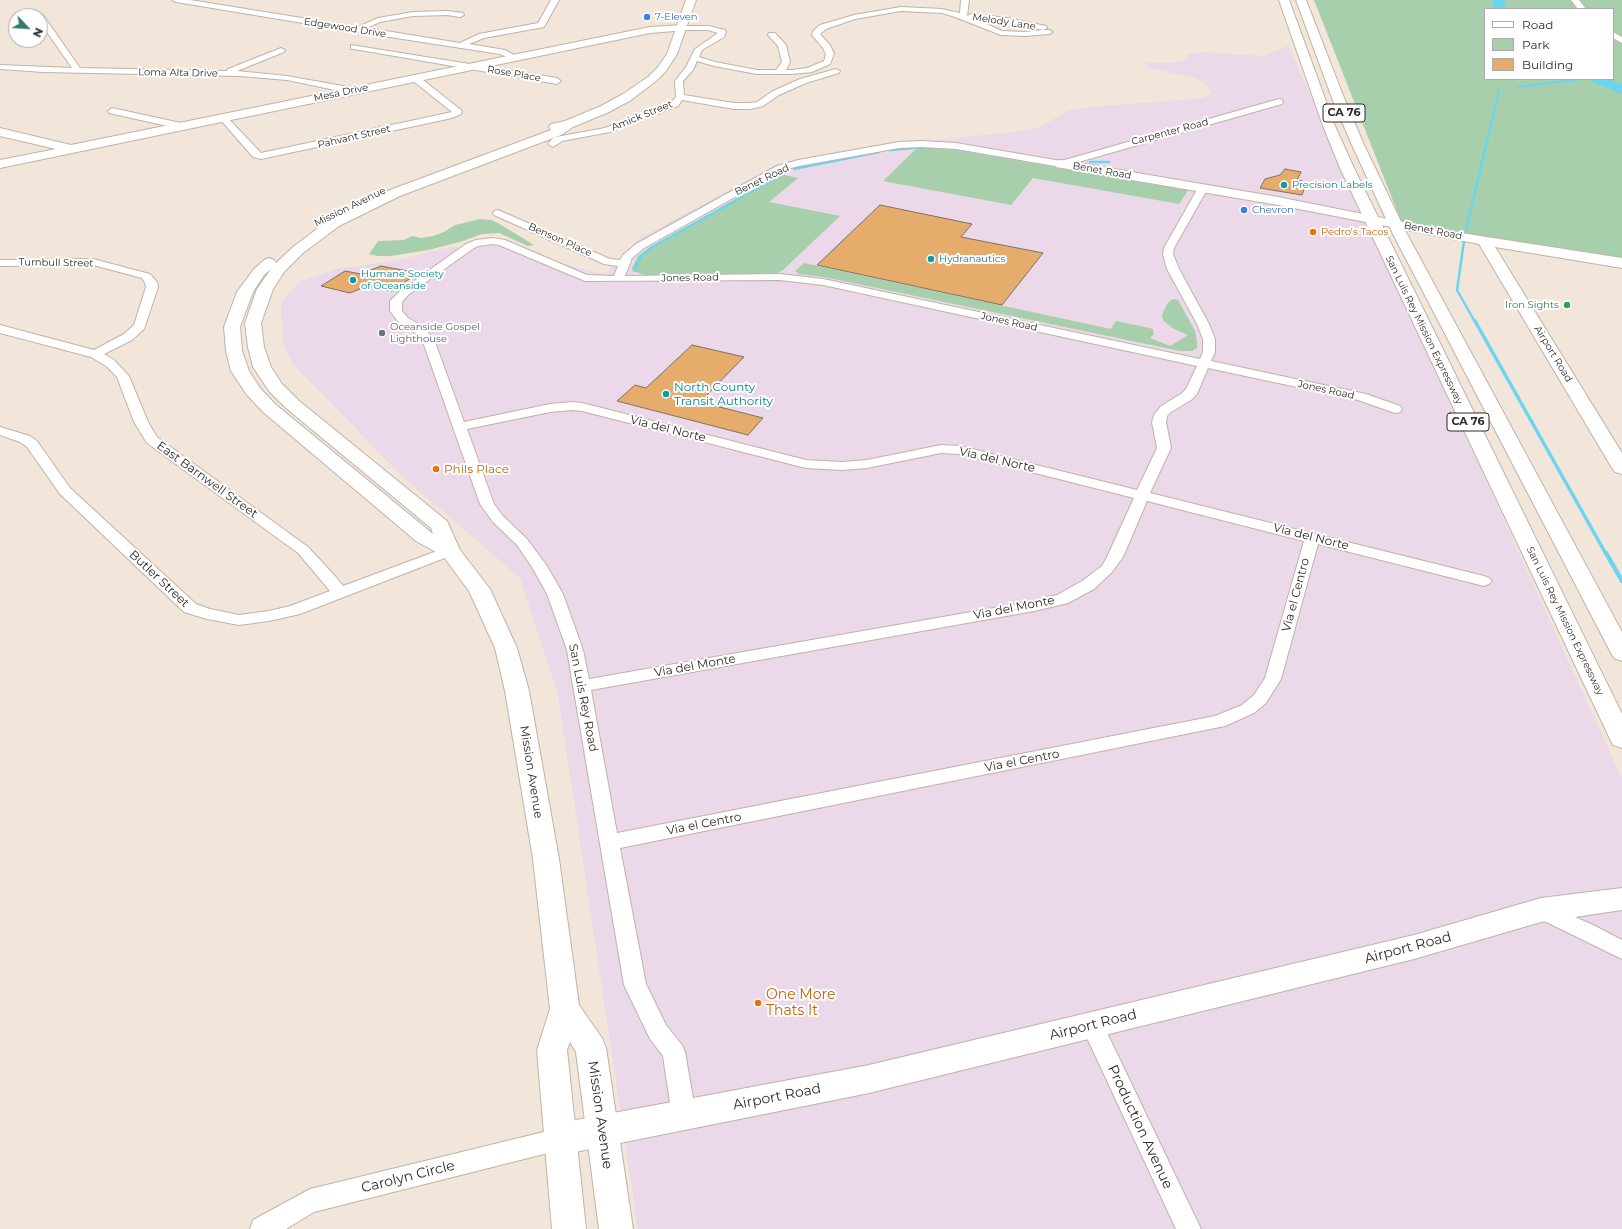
<!DOCTYPE html>
<html>
<head>
<meta charset="utf-8">
<style>
	body { margin:0 }
	#map { position:relative; width:1622px; height:1229px; overflow:hidden; background:#f2e6da; font-family:Montserrat,sans-serif }
	canvas { display:block }
	.legend { position:absolute; left:1484px; top:8px; width:130px; height:72px; box-sizing:border-box; background:#fff; border:1px solid #acaaa8; margin:0; padding:5px 7px; list-style:none; font-size:12px; color:#2f2b26 }
	.legend li { display:flex; align-items:center; gap:8px; height:20px }
	.legend b { width:20px; border:1px solid #acaaa8 }
	.north { position:absolute; left:8px; top:8px; width:40px; height:40px; box-sizing:border-box; background:#fff; border:1px solid #acaaa8; border-radius:50%; rotate:115deg; font-size:11px; font-weight:700; line-height:16px; text-align:center; color:#2f2b26 }
	.north::after { content:''; display:block; margin:auto; width:14px; height:18px; background:#337a73; clip-path:polygon(50% 0,100% 100%,50% 72%,0 100%) }
</style>
</head>
<body>
<div id="map">
<canvas width="1622" height="1229"></canvas>
<ul class="legend">
<li><b style="height:5px;background:#fff"></b>Road</li>
<li><b style="height:11px;background:#a7cfab"></b>Park</li>
<li><b style="height:11px;background:#e5ac6b"></b>Building</li>
</ul>
<div class="north">N</div>
</div>
<script>
const context = document.querySelector('canvas').getContext('2d');
context.lineJoin = 'round';
function fill(path, color) {
  context.fillStyle = color;
  context.fill(path, 'evenodd');
}
function shape(rows) {
  const path = new Path2D();
  for (const r of rows) {
    path.moveTo(r[0], r[1]);
    for (let i = 2; i < r.length; i += 2) path.lineTo(r[i], r[i + 1]);
  }
  return path;
}
function trace(path, color, width, dash) {
  context.strokeStyle = color;
  context.lineWidth = width;
  context.lineCap = dash ? 'butt' : 'round';
  context.setLineDash(dash || []);
  context.stroke(path);
}
function label(font, color, halo, rows, align = 'center') {
  context.font = font + ' Montserrat,sans-serif';
  context.lineWidth = 4;
  context.setLineDash([]);
  context.textBaseline = 'middle';
  context.strokeStyle = halo;
  context.fillStyle = color;
  for (const [text, x, y, turn = 0] of rows) {
    context.save();
    context.translate(x, y);
    context.rotate((+turn || 0) * Math.PI / 180);
    context.textAlign = isNaN(turn) ? turn : align;
    if (halo) context.strokeText(text, 0, 0);
    context.fillText(text, 0, 0);
    context.restore();
  }
}
fill(shape([
	[1288,46,1622,779,1622,1229,638,1229,558,695,520,578,400,474,293,364,283,343,281,303,299,282,336,269,395,261,450,247,478,247,494,245,589,271,606,274,638,239,779,163,839,151,1029,130,1044,125,1067,111,1091,107,1205,98,1210,94,1211,91,1206,84,1195,78,1150,68,1145,65,1146,63,1168,63,1181,61,1188,58,1186,55,1201,52,1263,56]
]), '#ebd8e8');
fill(shape([
	[1314,0,1622,0,1622,263,1403,226],
	[1485,9,1613,9,1613,79,1485,79],
	[921,148,937,148,964,152,1189,189,1179,204,1033,178,1011,205,883,181,915,150],
	[780,174,798,178,769,202,840,216,783,270,777,273,751,274,644,275,631,270,638,256,650,247],
	[480,219,491,220,498,223,534,245,528,246,499,233,482,234,460,242,428,250,391,256,378,256,369,254,378,241,404,240,412,236,421,238,433,236,444,232,455,225],
	[804,263,1111,329,1116,321,1145,327,1153,329,1154,334,1150,338,1170,346,1188,335,1172,328,1163,320,1162,315,1167,304,1171,300,1175,299,1178,300,1195,331,1197,342,1197,348,1192,351,1180,351,824,277,799,274,795,271]
]), '#a7cfab');
trace(shape([
	[1518,87,1583,79],
	[1487,142,1499,90]
]), '#6ad5f0', 2);
trace(shape([
	[948,148,1034,162],
	[890,150,927,147],
	[1090,162,1109,162],
	[794,169,879,152],
	[746,194,785,173],
	[1466,230,1487,141],
	[1464,241,1457,290,1475,322],
	[635,271,636,265,641,256,652,247,742,197]
]), '#6ad5f0', 2.5);
trace(shape([
	[1475,321,1606,554]
]), '#6ad5f0', 3.5);
trace(shape([
	[1606,553,1622,581]
]), '#6ad5f0', 4.5);
fill(shape([
	[1492,0,1504,0,1506,9,1494,9,1492,0],
	[1591,79,1609,79,1622,85,1622,94,1593,82,1591,79]
]), '#6ad5f0');
const building = shape([
	[1285,169,1301,172,1297,180,1307,182,1302,195,1260,188,1265,179,1280,175,1285,169],
	[880,205,972,224,961,237,1043,253,1002,305,817,265,880,205],
	[381,266,418,273,392,291,367,286,350,293,321,286,345,271,361,274,381,266],
	[692,345,744,357,700,402,763,418,748,435,617,401,635,385,646,388,692,345]
]);
fill(building, '#e5ac6b');
trace(building, '#7d7267', 1);
const street = shape([
	[172,0,190,0,358,27,378,18,413,12,447,11,463,13,464,15,460,17,447,15,413,16,380,22,367,28,460,43,479,34,538,23,551,0,559,0,544,27,484,38,469,44,505,50,516,56,516,60,513,60,500,54,357,32,176,2,172,0],
	[961,0,969,0,967,16,971,14,1007,18,1046,26,1047,28,1043,30,1049,30,1053,32,1049,34,1025,36,1001,35,955,17,942,13,901,11,855,19,826,29,820,34,830,45,834,54,830,64,812,72,792,74,757,74,714,66,697,61,693,70,683,81,684,95,734,103,750,103,757,102,773,91,800,79,836,69,840,71,839,73,806,83,779,95,763,106,750,109,734,109,682,100,678,106,610,132,562,141,553,147,548,144,552,139,556,137,605,128,672,102,676,97,675,81,686,67,695,49,718,33,708,30,679,30,679,26,709,26,725,30,726,32,724,37,702,50,699,57,715,62,757,70,776,70,782,62,778,46,768,35,769,33,775,33,786,45,790,62,786,70,792,70,807,68,824,61,826,54,823,48,812,35,813,31,820,25,854,15,901,7,942,9,960,13,961,0],
	[973,18,1007,22,1043,30,1025,32,1002,31,973,18],
	[1571,0,1579,0,1586,9,1578,9,1571,0],
	[40,15,43,15,80,68,227,71,228,69,281,48,285,50,284,52,237,71,287,76,354,88,358,91,354,94,287,80,240,76,43,72,0,69,0,65,72,68,40,22,40,16,37,16,40,15],
	[1613,32,1622,37,1622,43,1613,38,1613,32],
	[351,45,557,78,561,81,557,84,354,49,351,49,351,45],
	[412,76,418,76,461,110,462,112,461,114,452,118,261,159,253,157,219,118,223,115,226,116,261,153,452,112,412,80,411,78,412,76],
	[1279,99,1282,100,1283,102,1282,104,1061,167,956,149,921,147,899,148,799,166,783,170,644,248,632,258,625,276,780,274,823,279,1200,359,1203,352,1203,339,1197,324,1167,269,1163,254,1164,248,1198,188,1200,186,1206,186,1208,188,1174,248,1173,254,1179,269,1209,324,1215,339,1215,352,1211,361,1366,394,1400,406,1402,409,1400,412,1395,413,1358,400,1208,368,1197,394,1191,400,1171,412,1167,416,1166,422,1171,448,1150,493,1484,576,1489,578,1492,581,1489,584,1484,586,1318,544,1281,679,1266,703,1254,713,1225,726,620,848,646,984,666,1025,682,1045,685,1052,696,1116,692,1124,684,1127,676,1124,672,1116,663,1056,650,1039,624,985,567,650,547,594,532,567,517,545,493,522,480,504,423,342,417,334,400,324,390,311,390,301,400,291,466,244,476,240,493,238,505,240,587,275,614,276,618,266,604,264,494,215,493,213,494,211,498,210,610,259,620,260,623,255,636,244,777,166,798,160,899,142,921,141,956,143,1061,161,1279,99],
	[493,244,499,245,585,281,780,280,823,285,1197,366,1186,389,1181,394,1161,406,1154,415,1152,422,1157,448,1137,490,960,446,941,445,867,460,842,462,806,460,582,403,572,402,550,404,464,422,435,342,425,328,408,318,402,311,402,302,408,295,474,248,478,246,493,244],
	[572,410,582,411,806,468,842,470,867,468,941,453,960,454,1134,498,1107,557,1102,566,1082,581,1057,595,1034,601,589,679,583,650,563,594,547,566,527,539,503,516,494,504,467,429,550,412,572,410],
	[1147,501,1304,541,1265,678,1254,695,1242,705,1215,716,617,833,591,690,1034,611,1068,603,1094,589,1112,572,1123,557,1147,501],
	[112,108,181,123,186,126,181,129,109,113,108,111,112,108],
	[93,259,150,274,157,282,158,287,144,329,132,340,104,354,114,360,129,376,148,422,157,437,308,547,335,576,343,586,445,548,450,546,455,548,458,551,455,554,300,614,269,621,239,625,207,619,184,612,60,494,27,447,20,442,0,435,0,427,30,436,37,441,70,488,196,604,210,609,239,615,269,611,290,606,330,591,298,553,147,443,134,422,117,377,106,366,91,357,0,333,0,325,94,350,124,334,134,325,146,287,145,283,142,278,93,265,0,266,0,260,93,259],
	[1541,902,1593,925,1622,940,1622,959,1534,916,1531,910,1534,904,1541,902],
	[1092,1015,1100,1018,1201,1229,1176,1229,1081,1025,1084,1018,1092,1015],
	[560,1128,568,1131,572,1139,568,1147,560,1150,314,1212,286,1229,250,1229,253,1220,310,1189,560,1128]
]);
const secondary = shape([
	[682,25,686,26,687,28,686,30,650,33,0,168,0,160,56,149,0,136,0,128,71,145,650,27,682,25],
	[1061,160,1278,197,1448,231,1622,258,1622,268,1495,247,1622,453,1622,474,1615,472,1612,468,1479,244,1278,205,1056,167,1054,164,1056,161,1061,160],
	[1622,888,1622,910,1541,922,1414,959,869,1093,560,1155,549,1150,544,1139,549,1128,560,1123,869,1065,1414,935,1541,898,1622,888]
]);
const primary = shape([
	[686,0,696,0,677,54,666,71,656,81,631,100,609,112,573,127,561,135,400,196,339,226,303,253,284,272,273,289,261,323,264,347,271,367,282,384,298,400,447,521,460,550,490,589,517,648,529,691,559,859,579,1005,602,1038,606,1048,633,1229,599,1229,576,1052,570,1042,567,1050,586,1229,552,1229,537,1050,550,1009,533,859,505,691,495,648,469,591,443,556,416,541,263,412,247,395,231,371,226,351,224,327,237,292,254,269,264,260,269,258,274,260,276,263,293,247,329,220,390,190,551,130,549,127,551,124,565,121,601,106,623,94,648,77,658,67,667,54,686,0],
	[271,269,257,289,245,323,248,347,253,367,269,391,286,408,431,528,433,534,275,404,260,388,249,371,242,351,240,327,253,292,264,275,271,269]
]);
const highway = shape([
	[1279,0,1289,0,1335,126,1354,168,1622,714,1622,748,1613,745,1610,739,1340,168,1323,126,1279,0],
	[1296,0,1306,0,1344,98,1364,145,1407,234,1622,632,1622,661,1614,658,1611,653,1393,234,1352,145,1332,98,1296,0]
]);
trace(street, '#bfb3a7', 2);
trace(secondary, '#bfb3a7', 2);
trace(primary, '#bfb3a7', 2);
trace(highway, '#bfb3a7', 2);
fill(street, '#fff');
fill(secondary, '#fff');
fill(primary, '#fff');
fill(highway, '#fff');
for (const [x, y, r, color] of [
	[647,17,4,"#3f7fe0"],
	[1284,185,4,"#0f9aa8"],
	[1244,210,4,"#3f7fe0"],
	[1313,232,4,"#e8710a"],
	[931,259,4,"#0f9aa8"],
	[353,280,4,"#0f9aa8"],
	[1567,305,4,"#2e9e5b"],
	[382,333,4,"#6b7280"],
	[666,394,4,"#0f9aa8"],
	[436,469,4,"#e8710a"],
	[758,1003,4,"#e8710a"]
]) {
  const dot = new Path2D();
  dot.arc(x, y, r, 0, 2 * Math.PI);
  context.fillStyle = color;
  context.fill(dot);
  trace(dot, '#fff', 1.5);
}
label('10px', '#366cbe', '#fff', [
	["7-Eleven",655,17],
	["Chevron",1252,210]
], 'left');
label('10px', '#2f2b26', '#fff', [
	["Melody Lane",1004,22,9],
	["Edgewood Drive",345,28,9],
	["Loma Alta Drive",178,73,1],
	["Rose Place",514,74,10],
	["Mesa Drive",341,93,-12],
	["Amick Street",642,116,-22],
	["Carpenter Road",1170,132,-15],
	["Pahvant Street",354,137,-13],
	["Benet Road",1102,171,10],
	["Benet Road",762,180,-26],
	["Mission Avenue",350,207,-26],
	["Benet Road",1433,231,11],
	["Benson Place",560,240,24],
	["Turnbull Street",56,263,1],
	["Jones Road",690,278,-1],
	["Jones Road",1009,322,12],
	["San Luis Rey Mission Expressway",1424,330,64],
	["Airport Road",1553,354,59],
	["Jones Road",1326,390,12],
	["San Luis Rey Mission Expressway",1565,621,64]
]);
label('10px', '#0d838f', '#fff', [
	["Precision Labels",1292,185],
	["Hydranautics",939,259],
	["Humane Society",361,274],
	["of Oceanside",361,286]
], 'left');
label('10px', '#c56008', '#fff', [
	["Pedro's Tacos",1321,232]
], 'left');
label('10px', '#27864d', '#fff', [
	["Iron Sights",1559,305]
], 'right');
label('10px', '#5b616d', '#fff', [
	["Oceanside Gospel",390,327],
	["Lighthouse",390,339]
], 'left');
for (const [x, y, w] of [
	[1344,113,42],
	[1468,422,42]
]) {
  const box = new Path2D();
  box.roundRect(x - w / 2, y - 9, w, 18, 3);
  context.fillStyle = '#fff';
  context.fill(box);
  trace(box, '#2f2b26', 1);
}
label('bold 11px', '#2f2b26', null, [
	["CA 76",1344,113],
	["CA 76",1468,422]
]);
label('12px', '#0d838f', '#fff', [
	["North County",674,387],
	["Transit Authority",674,401]
], 'left');
label('12px', '#2f2b26', '#fff', [
	["Via del Norte",668,429,14],
	["Via del Norte",997,460,13],
	["East Barnwell Street",207,480,36],
	["Via del Norte",1311,537,14],
	["Butler Street",159,579,43],
	["Via el Centro",1296,595,-75],
	["Via del Monte",1014,608,-11],
	["Via del Monte",695,666,-10],
	["San Luis Rey Road",583,698,79],
	["Via el Centro",1022,761,-11],
	["Mission Avenue",531,772,81],
	["Via el Centro",704,824,-11]
]);
label('12px', '#c56008', '#fff', [
	["Phils Place",444,469]
], 'left');
label('14px', '#2f2b26', '#fff', [
	["Airport Road",1408,948,-15],
	["Airport Road",1093,1025,-14],
	["Airport Road",777,1097,-11],
	["Mission Avenue",600,1115,82],
	["Production Avenue",1140,1127,65],
	["Carolyn Circle",408,1177,-14]
]);
label('14px', '#c56008', '#fff', [
	["One More",766,995],
	["Thats It",766,1011]
], 'left');
</script>
</body>
</html>
